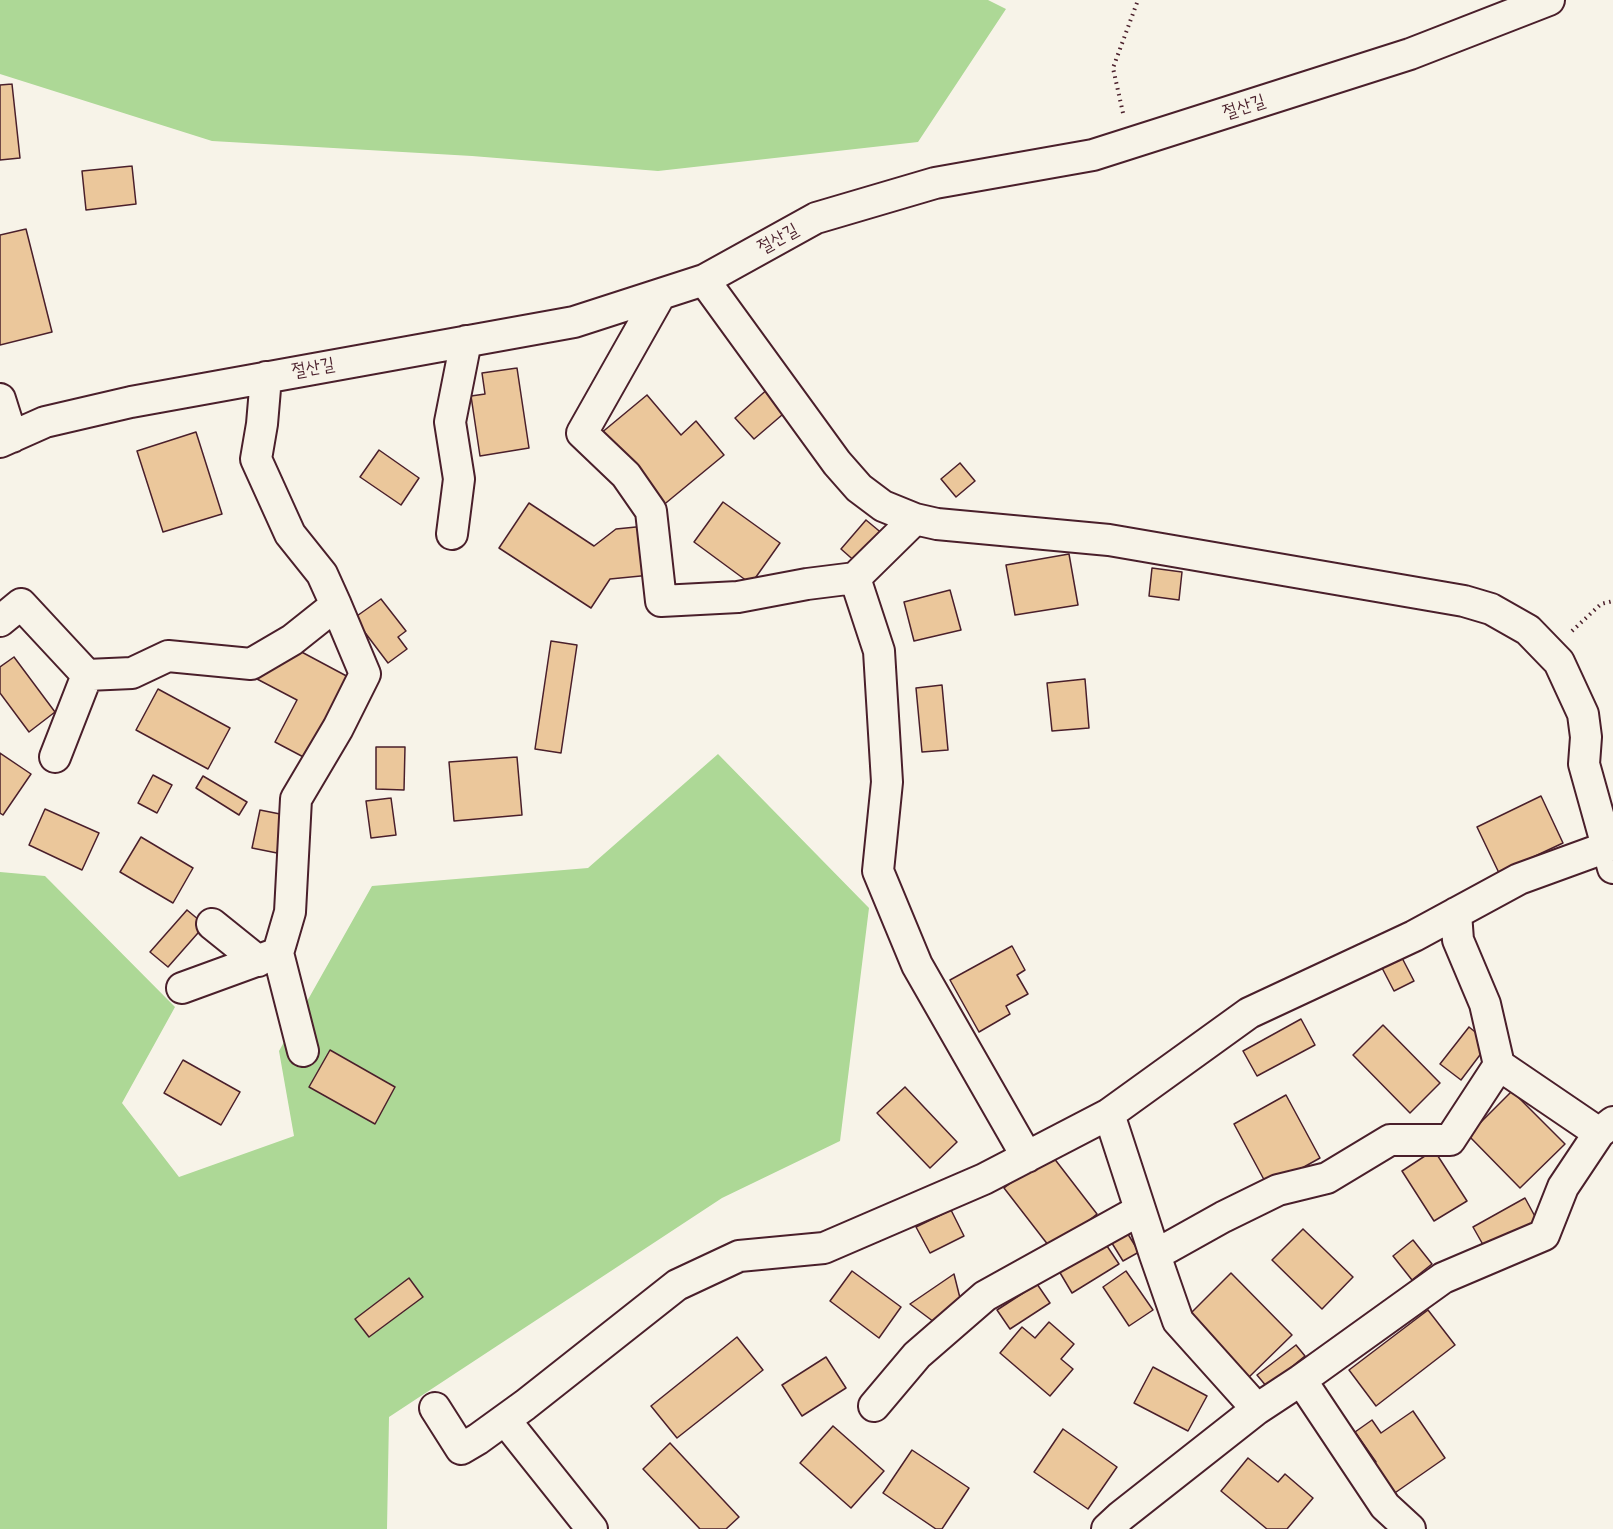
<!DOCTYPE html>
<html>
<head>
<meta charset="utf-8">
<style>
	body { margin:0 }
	canvas { display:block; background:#f7f3e8 }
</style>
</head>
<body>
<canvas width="1613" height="1529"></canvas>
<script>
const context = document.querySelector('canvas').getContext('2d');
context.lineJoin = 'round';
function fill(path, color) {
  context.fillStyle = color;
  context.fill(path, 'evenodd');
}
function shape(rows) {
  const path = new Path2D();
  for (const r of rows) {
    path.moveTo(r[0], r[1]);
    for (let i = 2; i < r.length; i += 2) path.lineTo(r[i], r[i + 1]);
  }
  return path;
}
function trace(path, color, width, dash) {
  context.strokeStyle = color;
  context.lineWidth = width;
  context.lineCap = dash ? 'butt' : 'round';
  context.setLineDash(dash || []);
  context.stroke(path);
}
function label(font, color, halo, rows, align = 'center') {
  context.font = font + ' "Playpen Sans","Poor Story",sans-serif';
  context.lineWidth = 5;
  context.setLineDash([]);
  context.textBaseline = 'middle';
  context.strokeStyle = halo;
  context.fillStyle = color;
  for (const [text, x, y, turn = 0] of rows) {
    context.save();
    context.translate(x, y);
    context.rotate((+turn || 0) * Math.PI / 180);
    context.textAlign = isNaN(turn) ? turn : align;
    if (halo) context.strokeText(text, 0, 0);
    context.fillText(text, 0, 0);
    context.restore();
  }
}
fill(shape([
	[0,0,988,0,1006,9,918,142,658,171,472,156,212,141,0,74],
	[718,754,869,908,840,1141,722,1198,389,1417,387,1529,0,1529,0,872,45,876,175,1007,122,1103,179,1177,294,1136,279,1051,372,886,588,868]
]), '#add896');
const building = shape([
	[12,84,20,158,0,160,0,85,12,84],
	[132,166,136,204,86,210,82,171,132,166],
	[26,229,52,332,0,345,0,235,26,229],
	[517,368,529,448,480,456,471,396,485,394,482,373,517,368],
	[770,387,789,409,754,439,735,418,770,387],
	[647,395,681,435,696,421,724,455,661,507,600,434,647,395],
	[196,432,222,514,163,532,137,451,196,432],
	[379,450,419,478,401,505,360,477,379,450],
	[960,463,975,481,956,497,941,479,960,463],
	[723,502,780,543,751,584,694,542,723,502],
	[529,503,594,546,616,529,646,526,651,575,610,579,591,608,499,548,529,503],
	[866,520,884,535,858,564,841,549,866,520],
	[1069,554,1078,605,1015,615,1006,565,1069,554],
	[1152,568,1182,572,1179,600,1149,596,1152,568],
	[950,590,961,630,914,641,904,602,950,590],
	[381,599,406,631,398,637,407,649,388,663,354,618,381,599],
	[551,641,577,645,561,753,535,749,551,641],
	[296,649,354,680,311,761,275,742,297,700,257,679,296,649],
	[14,657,55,712,29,732,0,693,0,667,14,657],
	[1085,679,1089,728,1052,731,1047,683,1085,679],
	[942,685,948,750,922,752,916,688,942,685],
	[158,689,230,728,208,769,136,730,158,689],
	[376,747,405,747,404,790,376,789,376,747],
	[0,753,31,774,3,815,0,813,0,753],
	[517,757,522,815,454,821,449,762,517,757],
	[153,775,172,785,157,813,138,803,153,775],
	[203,776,247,802,239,815,196,788,203,776],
	[1541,796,1563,843,1499,873,1477,827,1541,796],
	[391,798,396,835,371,838,366,801,391,798],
	[45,809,99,833,82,870,29,845,45,809],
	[260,810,285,815,277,853,252,848,260,810],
	[141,837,193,868,173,903,120,872,141,837],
	[187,910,205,925,168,967,150,952,187,910],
	[1012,946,1025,970,1017,975,1028,994,1006,1006,1010,1014,979,1032,950,980,1012,946],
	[1400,954,1414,981,1394,991,1380,964,1400,954],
	[1301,1019,1315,1045,1257,1076,1243,1051,1301,1019],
	[1383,1025,1440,1083,1410,1113,1353,1055,1383,1025],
	[1469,1027,1489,1043,1461,1080,1440,1064,1469,1027],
	[330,1050,395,1087,375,1124,309,1087,330,1050],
	[183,1060,240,1092,221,1125,164,1093,183,1060],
	[905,1087,957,1142,930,1168,877,1113,905,1087],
	[1512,1091,1565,1144,1520,1188,1468,1135,1512,1091],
	[1286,1095,1320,1158,1268,1187,1234,1124,1286,1095],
	[1434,1150,1467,1201,1434,1221,1402,1171,1434,1150],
	[1050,1153,1097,1214,1052,1250,1004,1188,1050,1153],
	[1525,1198,1538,1222,1486,1250,1473,1227,1525,1198],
	[951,1210,964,1236,930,1253,916,1227,951,1210],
	[1303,1229,1353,1277,1322,1309,1272,1260,1303,1229],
	[1126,1231,1139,1252,1123,1261,1110,1240,1126,1231],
	[1413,1240,1432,1264,1412,1280,1393,1256,1413,1240],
	[1105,1243,1119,1264,1072,1293,1059,1271,1105,1243],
	[852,1271,901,1307,879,1338,830,1301,852,1271],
	[1126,1271,1153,1310,1129,1326,1103,1287,1126,1271],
	[1231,1273,1292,1335,1247,1379,1187,1317,1231,1273],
	[954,1274,961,1302,934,1322,910,1304,954,1274],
	[409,1278,423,1297,369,1337,355,1319,409,1278],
	[1037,1284,1050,1303,1010,1329,997,1310,1037,1284],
	[1428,1310,1455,1345,1376,1406,1349,1370,1428,1310],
	[1049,1322,1074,1344,1061,1359,1073,1369,1050,1396,1000,1353,1022,1327,1035,1338,1049,1322],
	[737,1337,763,1370,677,1438,651,1406,737,1337],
	[1296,1345,1305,1356,1267,1387,1257,1375,1296,1345],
	[826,1357,846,1388,802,1416,782,1385,826,1357],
	[1153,1367,1207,1396,1188,1431,1134,1403,1153,1367],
	[1413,1411,1445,1458,1389,1497,1368,1468,1376,1462,1355,1432,1372,1420,1381,1433,1413,1411],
	[833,1426,884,1471,851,1508,800,1463,833,1426],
	[1063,1429,1117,1467,1088,1509,1034,1472,1063,1429],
	[670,1443,739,1517,726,1529,700,1529,643,1469,670,1443],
	[912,1450,969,1488,942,1529,936,1529,883,1493,912,1450],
	[1248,1458,1278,1482,1285,1474,1313,1498,1287,1529,1267,1529,1221,1491,1248,1458]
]);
fill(building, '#ebc79b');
trace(building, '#4a1f2b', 1.5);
const minor = shape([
	[704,280,837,463,859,488,883,506,915,519,937,524,1109,540,1464,601,1491,609,1528,630,1559,662,1583,714,1586,737,1584,764,1613,868],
	[660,295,582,433,626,475,651,511,661,601,738,597,807,584,855,578],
	[0,399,12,437],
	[0,442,45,422,131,402,574,322,704,280,816,218,935,183,1093,155,1410,54,1549,0],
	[915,519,855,578,879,651,887,782,878,871,917,965,1027,1157],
	[452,534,459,479,450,422,466,341],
	[0,621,21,604,87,675,132,673,168,656,251,664,292,640,336,605,322,574,290,534,256,459,262,424,266,377],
	[55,757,87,675],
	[1456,913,1458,940,1485,1004,1499,1065],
	[212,924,258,961],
	[278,953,303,1051],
	[182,988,278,953,290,912,296,799,338,728,365,674,336,605],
	[1109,1114,1155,1255,1178,1321,1257,1409,1301,1380],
	[1155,1255,1223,1217,1278,1190,1327,1178,1390,1140,1450,1140,1499,1065,1599,1133],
	[874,1406,917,1355,985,1296,1140,1210],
	[435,1408,461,1449,478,1439,525,1405,677,1285,739,1256,824,1248,984,1179,1109,1114,1249,1013,1414,936,1519,879,1607,847],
	[505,1420,592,1529],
	[1107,1529,1121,1516,1257,1409],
	[1410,1529,1385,1506,1301,1380,1443,1278,1544,1235,1563,1187,1599,1133,1613,1122]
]);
trace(minor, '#4a1f2b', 34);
trace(shape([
	[1123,113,1113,68,1138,0],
	[1572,631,1601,604,1613,601]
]), '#4a1f2b', 4, [1.5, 4.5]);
trace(minor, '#f7f3e8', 30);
label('18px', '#4a1f2b', '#f7f3e8', [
	["절산길",1244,107,-18],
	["절산길",778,239,-29],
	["절산길",313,368,-10]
]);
</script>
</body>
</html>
